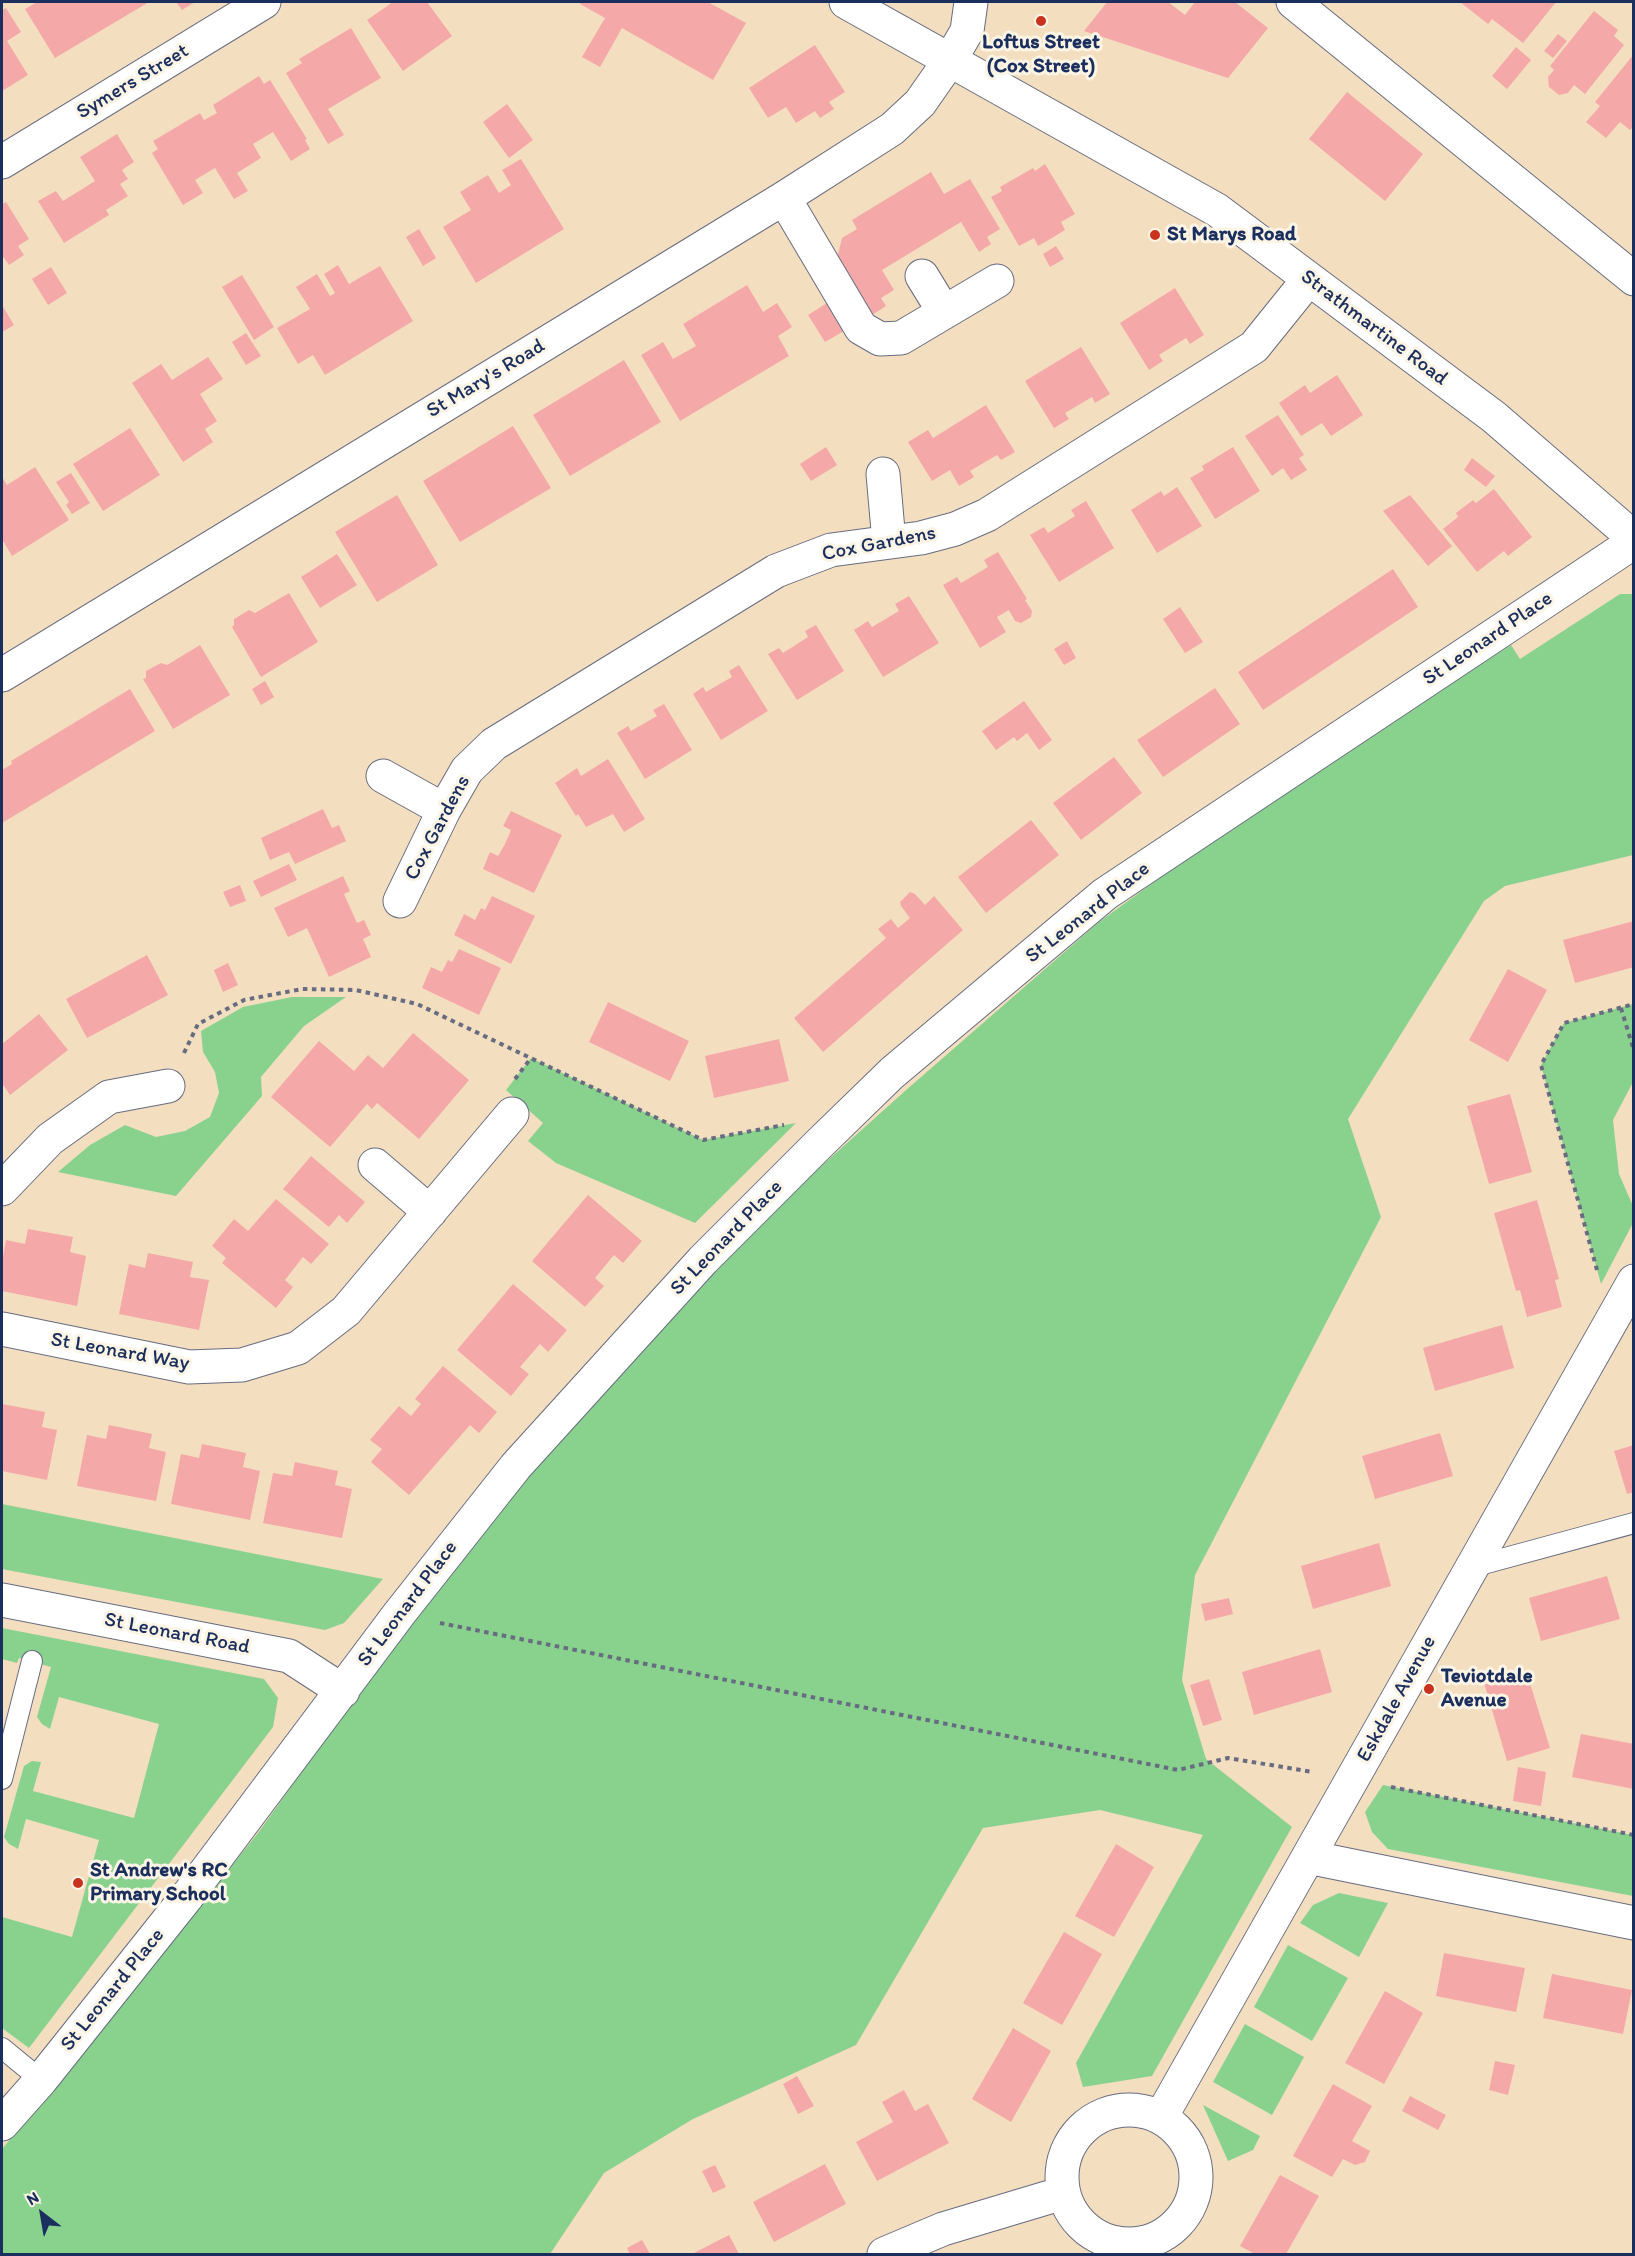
<!DOCTYPE html>
<html>
<head>
<meta charset="utf-8">
<style>
	body { margin:0 }
	#map { position:relative; width:1635px; height:2256px; overflow:hidden; background:#f4dec0; font-family:Itim,sans-serif }
	canvas { display:block }
	.frame { position:absolute; inset:0; border:3px solid #1b2f5e; pointer-events:none }
	.north { position:absolute; left:12px; top:2184px; width:60px; height:60px; -webkit-text-stroke:4px #fcf5e5; paint-order:stroke; rotate:329deg; font-size:16px; font-weight:700; line-height:24px; text-align:center; color:#1b2f5e }
	.north::after { content:''; display:block; margin:auto; width:21px; height:27px; background:#1b2f5e; clip-path:polygon(50% 0,100% 100%,50% 72%,0 100%) }
</style>
</head>
<body>
<div id="map">
<canvas width="1635" height="2256"></canvas>
<div class="frame"></div>
<div class="north">N</div>
</div>
<script>
const context = document.querySelector('canvas').getContext('2d');
context.lineJoin = 'round';
function fill(path, color) {
  context.fillStyle = color;
  context.fill(path, 'evenodd');
}
function shape(rows) {
  const path = new Path2D();
  for (const r of rows) {
    if (r.length === 3) {
      path.moveTo(r[0] + r[2], r[1]);
      path.arc(r[0], r[1], r[2], 0, 2 * Math.PI);
      continue;
    }
    path.moveTo(r[0], r[1]);
    for (let i = 2; i < r.length; i += 2) path.lineTo(r[i], r[i + 1]);
  }
  return path;
}
function trace(path, color, width, dash) {
  context.strokeStyle = color;
  context.lineWidth = width;
  context.lineCap = dash ? 'butt' : 'round';
  context.setLineDash(dash || []);
  context.stroke(path);
}
function label(font, color, halo, rows, align = 'center') {
  context.font = font + ' Itim,sans-serif';
  context.lineWidth = 6;
  context.setLineDash([]);
  context.textBaseline = 'middle';
  context.strokeStyle = halo;
  context.fillStyle = color;
  for (const [text, x, y, turn = 0] of rows) {
    context.save();
    context.translate(x, y);
    context.rotate((+turn || 0) * Math.PI / 180);
    context.textAlign = isNaN(turn) ? turn : align;
    if (halo) context.strokeText(text, 0, 0);
    context.fillText(text, 0, 0);
    context.restore();
  }
}
fill(shape([
	[1620,594,1633,594,1633,855,1505,886,1484,901,1348,1119,1381,1217,1195,1575,1182,1680,1206,1759,1292,1827,1152,2076,1083,2087,1076,2063,1203,1835,1100,1810,983,1828,856,2045,693,2119,604,2173,550,2254,2,2254,2,2149,88,2045,258,1833,410,1621,528,1475,641,1348,779,1204,905,1091,1099,922,1253,810,1511,645,1520,659],
	[292,997,346,997,304,1026,261,1077,262,1096,176,1196,58,1172,90,1145,125,1125,156,1137,185,1131,210,1117,219,1093,215,1072,203,1052,201,1031,243,1007],
	[1633,1004,1633,1082,1613,1120,1619,1174,1633,1206,1633,1223,1601,1284,1541,1065,1564,1023],
	[531,1058,703,1140,796,1123,695,1223,556,1163,528,1141,543,1123,506,1090],
	[2,1504,383,1579,344,1623,325,1630,2,1569],
	[2,1628,264,1679,278,1698,273,1727,29,2048,2,2028,2,1917,72,1937,99,1840,26,1819,18,1849,9,1844,4,1837,24,1766,32,1761,41,1762,33,1791,134,1818,159,1724,59,1697,50,1729,42,1724,37,1717,51,1667,19,1658,17,1663,2,1659],
	[1383,1785,1633,1835,1633,1896,1388,1849,1372,1832,1365,1812],
	[1339,1893,1388,1903,1359,1957,1300,1923,1313,1905],
	[1288,1945,1348,1978,1312,2041,1254,2007],
	[1245,2024,1304,2057,1272,2115,1213,2082],
	[1203,2105,1260,2136,1253,2150,1228,2161]
]), '#89d28e');
fill(shape([
	[37,2,149,2,55,58,25,9],
	[176,2,195,2,182,10],
	[393,2,427,2,452,36,403,71,367,20],
	[581,2,708,2,746,23,713,80,622,28,600,67,582,57,605,18,580,4],
	[1107,2,1168,2,1185,15,1195,2,1235,2,1268,28,1228,78,1084,31],
	[1460,2,1556,2,1523,43,1492,19,1488,24],
	[6,8,21,32,7,41,28,75,2,91,2,10],
	[1594,11,1618,30,1614,36,1624,45,1585,94,1574,85,1568,93,1559,95,1549,87,1548,77,1554,70,1550,66],
	[351,28,381,78,328,109,344,135,328,144,286,73,302,63,299,59],
	[1558,34,1567,41,1553,58,1544,51],
	[815,45,845,92,829,102,834,109,820,118,815,111,796,123,786,107,768,118,749,88],
	[1516,47,1531,60,1507,89,1492,76],
	[1634,54,1634,126,1630,130,1620,122,1606,138,1586,122,1600,106,1595,102],
	[259,76,264,84,270,80,307,139,305,140,310,149,291,161,273,132,253,144,261,158,237,173,248,191,234,199,215,168,195,180,203,193,183,205,152,153,158,149,153,141,200,113,204,120,217,113,213,105],
	[1347,92,1423,154,1385,201,1309,139],
	[507,104,533,140,509,158,483,122],
	[117,134,134,162,122,170,128,179,120,184,128,196,106,210,109,215,64,243,38,201,56,191,63,201,95,181,80,157],
	[521,159,564,229,476,283,443,227,471,210,460,192,488,175,499,193,511,185,502,170],
	[1045,164,1075,214,1061,222,1065,230,1052,238,1038,246,1034,238,1019,246,991,197,1002,191,1000,187,1033,168,1035,171],
	[931,172,944,194,970,179,1000,229,987,237,991,244,979,252,961,222,882,270,894,290,881,298,886,306,872,315,837,258,842,238,857,229,852,220],
	[6,202,29,239,18,246,24,255,9,265,2,255,2,204],
	[419,229,436,258,423,266,406,237],
	[1056,246,1064,259,1050,267,1043,254],
	[338,265,349,284,380,266,413,321,325,375,313,355,298,364,277,328,310,309,296,287,317,274,330,296,335,293,324,274],
	[51,267,67,293,48,305,32,279],
	[242,275,274,327,254,340,222,287],
	[747,285,763,312,777,303,792,327,778,336,789,356,680,421,641,355,663,342,673,359,696,346,683,324],
	[1175,288,1204,335,1190,344,1186,338,1159,355,1163,361,1149,370,1120,323],
	[827,303,844,331,825,342,808,315],
	[2,305,14,325,2,332],
	[246,333,261,356,246,365,232,342],
	[1081,347,1110,394,1095,403,1092,397,1065,413,1069,419,1054,428,1025,381],
	[208,357,223,379,200,394,217,421,205,429,213,442,183,462,132,383,161,364,172,380],
	[624,360,661,422,570,476,533,415],
	[1337,375,1363,415,1331,436,1322,423,1301,436,1279,403,1305,385,1310,393],
	[986,405,1015,452,1001,460,997,455,970,471,974,477,959,486,950,470,932,481,908,442,928,430,933,438],
	[1278,415,1304,455,1299,458,1307,470,1291,480,1283,468,1272,476,1245,436],
	[513,426,551,488,460,542,423,481],
	[130,428,160,475,103,511,73,464],
	[826,447,837,465,811,481,800,464],
	[1233,447,1260,491,1215,519,1190,478,1204,470,1202,466],
	[1472,458,1495,476,1486,487,1464,470],
	[35,467,69,520,12,556,2,539,2,477,7,485],
	[71,473,90,503,72,514,66,505,69,502,56,482],
	[1177,487,1202,526,1157,553,1131,510,1161,491,1164,496],
	[1494,489,1532,537,1508,556,1504,551,1477,572,1443,529,1458,517,1456,513,1473,500,1476,503],
	[397,495,438,565,377,602,335,532],
	[1410,495,1452,546,1428,566,1383,511],
	[1086,501,1114,548,1059,582,1030,535,1044,527,1048,533,1075,516,1071,510],
	[998,552,1027,599,1025,600,1032,611,1031,617,1021,623,1015,621,1009,610,997,617,1006,632,980,648,943,585,957,577,961,583,988,567,984,560],
	[337,554,357,585,320,608,301,577],
	[1393,569,1418,607,1263,710,1238,672],
	[289,593,318,642,261,677,232,627,234,625,234,619,249,610,255,613],
	[909,596,939,643,883,677,854,630,868,621,872,627,899,611,895,604],
	[1180,607,1203,642,1185,653,1163,619],
	[816,625,844,671,797,700,768,654,779,648,783,653,808,637,805,631],
	[1067,641,1076,658,1064,665,1054,649],
	[200,645,230,695,173,729,143,679,146,678,146,671,161,663,167,665],
	[739,665,768,711,721,740,693,694,703,687,706,692,732,677,729,671],
	[265,681,274,697,261,705,252,689],
	[1215,688,1240,724,1163,777,1137,740],
	[130,689,155,731,2,823,2,770,12,764,11,761],
	[1024,701,1052,740,1039,750,1027,733,1017,741,1014,737,996,750,982,731],
	[664,704,692,750,645,779,617,733,628,726,631,731,657,716,653,710],
	[1114,757,1142,793,1081,840,1053,803],
	[608,759,645,819,624,832,613,814,586,827,578,814,576,816,555,783,577,768,581,776],
	[323,809,332,828,339,825,346,841,295,864,289,852,270,860,261,838],
	[511,811,562,835,534,893,483,869,490,852,498,856,505,844,511,830,503,826],
	[1031,820,1059,855,986,913,958,877],
	[289,864,297,880,261,897,253,881],
	[343,876,350,891,344,894,357,923,364,920,371,935,363,939,371,957,329,977,307,928,288,937,274,908],
	[240,885,246,901,230,907,223,892],
	[910,892,915,894,925,905,934,896,963,930,823,1052,794,1018,886,938,878,929,891,919,898,928,910,918,901,906,900,902],
	[492,896,535,916,511,964,454,935,464,914,475,920,481,908,485,910],
	[1634,921,1634,967,1575,983,1563,940],
	[459,949,501,968,479,1015,422,988,431,967,442,972,448,960,452,962],
	[147,955,168,995,87,1038,66,999],
	[228,963,238,985,223,992,214,970],
	[1508,969,1547,990,1508,1062,1469,1040],
	[608,1002,689,1041,670,1081,589,1042],
	[39,1014,68,1050,10,1095,2,1083,2,1044],
	[413,1033,469,1080,419,1139,377,1103,372,1109,367,1104,330,1147,271,1097,319,1041,354,1071,368,1055,383,1068],
	[779,1039,789,1081,714,1098,705,1056],
	[1510,1094,1532,1172,1489,1184,1467,1106],
	[311,1156,365,1202,347,1223,339,1215,329,1227,283,1189],
	[588,1195,642,1241,623,1263,614,1255,595,1278,604,1286,585,1307,532,1261],
	[276,1199,329,1244,311,1264,303,1257,285,1280,293,1287,276,1308,222,1263,226,1258,212,1246,234,1219,248,1231],
	[1537,1200,1559,1279,1555,1280,1562,1307,1527,1317,1520,1290,1516,1291,1494,1213],
	[28,1229,73,1237,70,1252,86,1256,77,1306,2,1291,2,1262,6,1240,25,1244],
	[148,1253,193,1262,190,1277,209,1280,199,1330,119,1314,129,1264,145,1268],
	[513,1284,567,1330,548,1352,540,1344,520,1367,529,1374,511,1396,457,1350],
	[1502,1325,1514,1368,1435,1391,1423,1348],
	[443,1366,497,1412,479,1433,470,1425,409,1495,371,1462,382,1449,370,1440,399,1406,411,1416,421,1404,415,1399],
	[2,1404,45,1412,42,1427,57,1430,47,1480,2,1471],
	[109,1425,152,1434,149,1448,166,1452,156,1501,77,1486,87,1435,106,1439],
	[1440,1433,1453,1476,1375,1499,1362,1456],
	[202,1444,246,1453,243,1467,260,1471,250,1520,171,1504,181,1454,199,1458],
	[1634,1445,1634,1492,1627,1494,1614,1451],
	[295,1462,338,1471,335,1485,352,1489,342,1538,263,1523,273,1473,292,1476],
	[1379,1543,1391,1586,1313,1609,1301,1566],
	[1607,1576,1620,1619,1541,1641,1529,1598],
	[1229,1598,1233,1614,1205,1621,1201,1604],
	[1320,1649,1332,1692,1254,1715,1242,1672],
	[1526,1670,1550,1748,1507,1761,1484,1683],
	[1209,1679,1222,1720,1203,1726,1190,1685],
	[1581,1734,1634,1744,1634,1789,1572,1777],
	[1518,1767,1546,1772,1541,1806,1513,1801],
	[1116,1844,1154,1867,1114,1937,1075,1916],
	[1064,1932,1102,1954,1062,2025,1023,2003],
	[1444,1953,1525,1968,1516,2012,1436,1996],
	[1552,1974,1632,1990,1623,2034,1543,2018],
	[1385,1991,1423,2013,1384,2084,1345,2063],
	[1013,2028,1051,2051,1011,2122,972,2099],
	[1495,2061,1515,2065,1508,2095,1489,2090],
	[797,2076,814,2106,798,2114,783,2084],
	[1333,2084,1372,2106,1352,2141,1370,2151,1365,2162,1355,2165,1343,2159,1332,2177,1293,2156],
	[904,2090,915,2111,928,2104,949,2143,877,2181,856,2142,893,2122,882,2102],
	[1410,2096,1446,2115,1438,2130,1402,2111],
	[825,2164,846,2204,774,2242,753,2202],
	[715,2165,726,2187,713,2193,702,2171],
	[1280,2175,1319,2196,1286,2254,1255,2254,1240,2246],
	[729,2235,739,2254,692,2254],
	[642,2240,650,2254,630,2254,627,2248]
]), '#f4a9a8');
const service = shape([
	[1472,1567,1634,1523],
	[2,1779,32,1661],
	[2,2048,41,2080]
]);
const minor = shape([
	[1293,2,1634,279],
	[2,162,264,2],
	[784,198,861,328,880,339,901,338,997,281],
	[922,276,944,312],
	[883,474,889,542],
	[2,675,784,198,892,129,920,103,950,60,967,31,971,2],
	[383,776,444,810],
	[400,901,444,810,467,770,494,744,776,571,831,550,921,538,955,529,987,515,1254,347,1308,280],
	[375,1165,430,1212],
	[2,1189,50,1139,109,1097,168,1086],
	[2,1329,189,1367,242,1365,298,1348,346,1311,512,1114],
	[2,1600,289,1656,343,1691],
	[1308,1857,1634,1923],
	[1129,2177,67],
	[1161,2117,1634,1281],
	[2,2124,41,2080,186,1898,399,1614,516,1466,703,1260,820,1143,892,1073,1105,894,1634,542],
	[884,2254,943,2229,1063,2193]
]);
const tertiary = shape([
	[846,2,1217,210,1494,417,1634,538]
]);
trace(service, '#676c80', 22);
trace(minor, '#676c80', 35);
trace(tertiary, '#676c80', 35);
trace(shape([
	[1621,1008,1634,1051],
	[184,1053,198,1024,244,1000,302,989,356,990,417,1004,703,1140,784,1125],
	[515,1079,531,1058],
	[1597,1270,1541,1065,1564,1023,1634,1004],
	[440,1623,1178,1770,1228,1758,1313,1772],
	[1391,1787,1634,1835]
]), '#676c80', 4, [4.5, 4.5]);
trace(service, '#fff', 20);
trace(minor, '#fff', 33);
trace(tertiary, '#fff', 33);
for (const [x, y, r, color] of [
	[1041,21,6,"#c8321e"],
	[1155,235,6,"#c8321e"],
	[1429,1689,6,"#c8321e"],
	[78,1883,6,"#c8321e"]
]) {
  const dot = new Path2D();
  dot.arc(x, y, r, 0, 2 * Math.PI);
  context.fillStyle = color;
  context.fill(dot);
  trace(dot, '#fcf5e5', 2);
}
label('bold 21px', '#1b2f5e', '#fcf5e5', [
	["Loftus Street",1041,43,"center"],
	["(Cox Street)",1041,67,"center"],
	["St Marys Road",1167,235],
	["Teviotdale",1441,1677],
	["Avenue",1441,1701],
	["St Andrew's RC",90,1871],
	["Primary School",90,1895]
], 'left');
label('21px', '#1b2f5e', '#fcf5e5', [
	["Symers Street",133,82,-31],
	["Strathmartine Road",1374,328,37],
	["St Mary's Road",486,379,-31],
	["Cox Gardens",879,544,-11],
	["St Leonard Place",1488,639,-34],
	["Cox Gardens",438,828,-62],
	["St Leonard Place",1088,913,-38],
	["St Leonard Place",727,1238,-46],
	["St Leonard Way",120,1352,10],
	["St Leonard Place",408,1604,-53],
	["St Leonard Road",177,1634,11],
	["Eskdale Avenue",1397,1699,-61],
	["St Leonard Place",113,1990,-51]
]);
</script>
</body>
</html>
